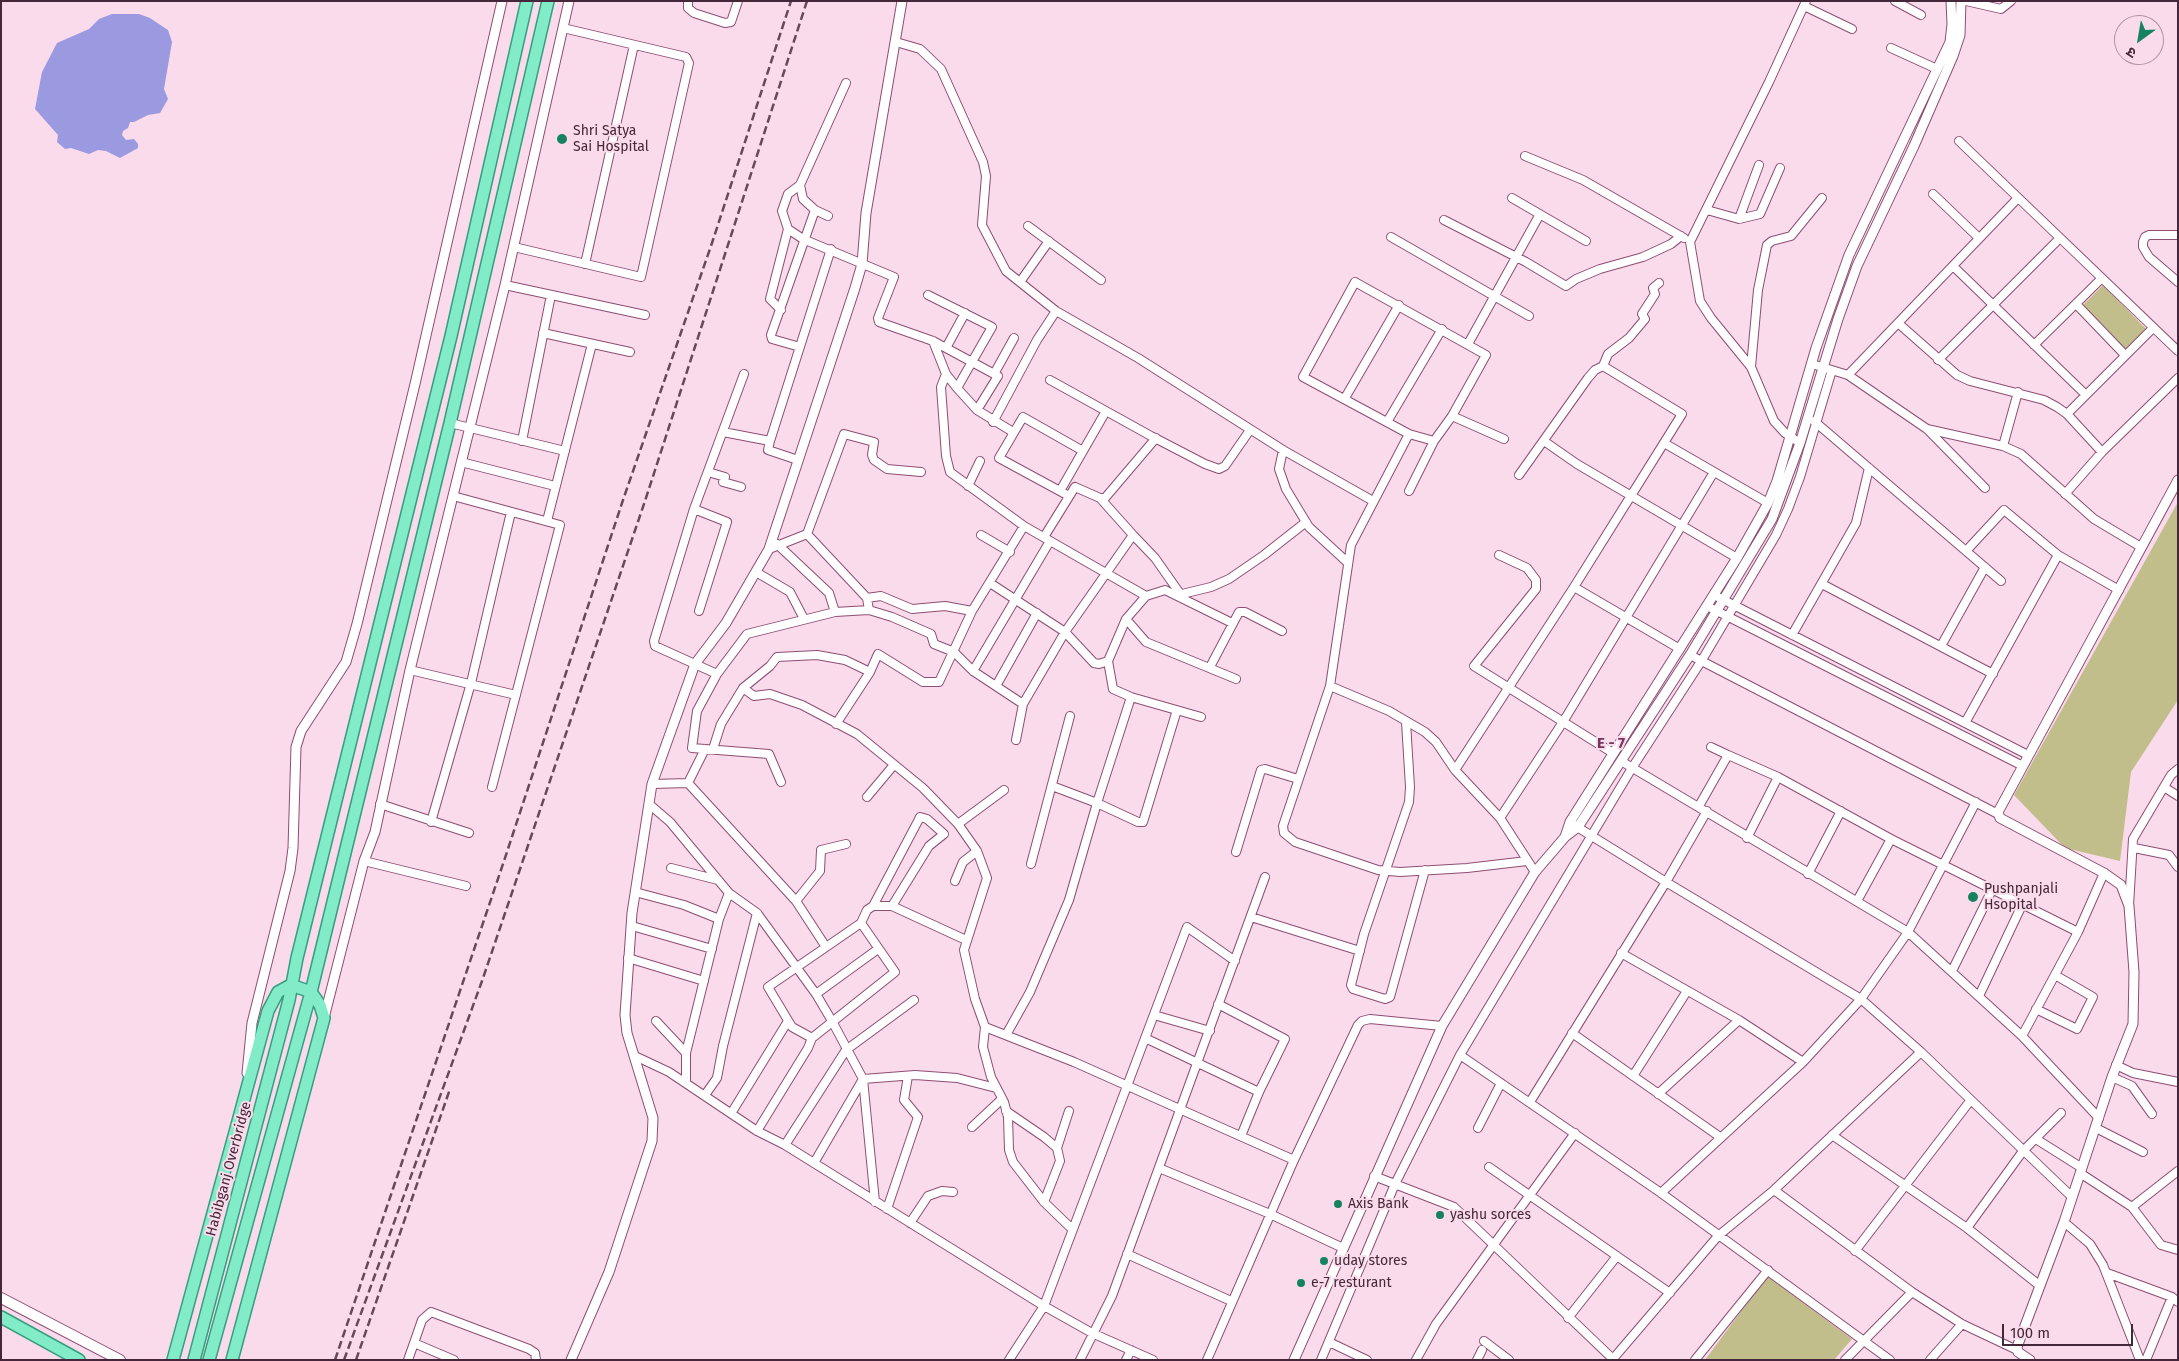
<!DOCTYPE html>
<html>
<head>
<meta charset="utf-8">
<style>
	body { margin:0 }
	#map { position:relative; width:2179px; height:1361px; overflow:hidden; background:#f9dbeb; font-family:"Fira Sans","Noto Sans Devanagari",sans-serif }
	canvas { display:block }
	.frame { position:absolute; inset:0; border:2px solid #442738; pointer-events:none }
	.north { position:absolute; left:2114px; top:15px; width:50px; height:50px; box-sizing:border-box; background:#f9dbeb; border:1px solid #b193a3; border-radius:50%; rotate:212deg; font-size:14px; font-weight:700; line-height:20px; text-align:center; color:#442738 }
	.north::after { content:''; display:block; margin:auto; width:18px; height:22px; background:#16825f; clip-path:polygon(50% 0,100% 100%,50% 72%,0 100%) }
	.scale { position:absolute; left:2002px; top:1324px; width:131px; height:22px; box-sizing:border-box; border:2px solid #442738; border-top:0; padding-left:6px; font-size:15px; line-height:18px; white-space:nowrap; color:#442738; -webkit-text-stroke:4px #f9dbeb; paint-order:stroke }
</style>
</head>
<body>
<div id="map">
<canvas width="2179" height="1361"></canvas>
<div class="frame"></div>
<div class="north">उ</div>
<div class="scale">100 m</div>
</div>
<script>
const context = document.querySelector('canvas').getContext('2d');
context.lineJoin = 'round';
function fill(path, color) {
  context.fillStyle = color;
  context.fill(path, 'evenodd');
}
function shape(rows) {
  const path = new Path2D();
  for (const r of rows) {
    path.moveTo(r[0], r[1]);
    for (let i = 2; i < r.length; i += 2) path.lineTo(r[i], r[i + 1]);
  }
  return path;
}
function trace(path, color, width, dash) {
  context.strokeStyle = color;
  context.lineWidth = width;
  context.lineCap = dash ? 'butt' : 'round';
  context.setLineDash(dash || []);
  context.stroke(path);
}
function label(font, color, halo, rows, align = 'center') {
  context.font = font + ' "Fira Sans",sans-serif';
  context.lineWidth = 4;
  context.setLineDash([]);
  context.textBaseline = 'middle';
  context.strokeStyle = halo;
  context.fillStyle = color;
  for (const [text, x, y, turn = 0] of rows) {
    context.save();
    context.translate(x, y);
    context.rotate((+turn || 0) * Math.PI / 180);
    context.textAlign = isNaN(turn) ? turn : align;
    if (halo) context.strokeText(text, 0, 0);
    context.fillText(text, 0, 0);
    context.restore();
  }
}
fill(shape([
	[2103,285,2147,330,2125,350,2082,306],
	[2178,502,2178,700,2131,772,2120,861,2065,848,2014,795],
	[1767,1276,1852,1339,1834,1360,1705,1360]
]), '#c1be8c');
fill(shape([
	[112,14,139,14,150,18,168,30,172,42,164,89,168,99,160,113,148,115,134,122,130,122,128,128,123,131,122,135,126,140,134,139,138,144,138,148,120,158,106,151,98,150,89,154,71,148,65,149,57,142,58,135,35,109,42,72,57,43,89,29,99,19]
]), '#9b99df');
const minor = shape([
	[688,1,688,8,694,13,725,23,731,22,738,1],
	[1895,1,1921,15],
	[1966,1,2001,9,2011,1],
	[1804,6,1852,29],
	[896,42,920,49,941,69,983,162,986,176,982,225,1006,271,1056,311,1138,358,1283,450,1373,501],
	[1891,48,1937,69],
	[846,83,800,185,788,194,782,211,788,229,803,239,894,277,878,318,879,322,933,341,998,376,977,410],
	[1959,141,2178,351],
	[1525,156,1583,180,1684,238],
	[800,185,803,199,815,210,828,216],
	[1933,194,1979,238],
	[1512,198,1586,241],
	[1707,210,1739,219,1760,214,1780,168],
	[1739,219,1759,165],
	[1444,220,1526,262,1566,286,1576,279,1600,269,1643,257,1671,244,1681,236],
	[1028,226,1101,280],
	[2178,235,2149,235,2145,237,2143,242,2143,247,2149,257,2178,282],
	[1391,237,1529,316],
	[514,247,641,277,689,63,686,57,563,28],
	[585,264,634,45],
	[1953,266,2085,394],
	[1020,282,1049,241],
	[505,285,645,315],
	[928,295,992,327,957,388],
	[2076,304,2125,355],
	[781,310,770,299,788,229],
	[1898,323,1957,375,1970,381,2044,400,2057,407,2067,414,2102,452],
	[543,333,630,352],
	[933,341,946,374,957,388,977,410,1013,432],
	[1468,344,1540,214],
	[2034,345,2102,278],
	[800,347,772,339,771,335,815,210],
	[946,348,965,313],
	[1938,360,2060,238],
	[1812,364,1848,375,1927,429,1985,488],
	[1603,366,1608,354,1629,338,1645,319,1642,314,1655,294,1653,288,1659,283],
	[1751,367,1758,290,1767,245,1772,241,1791,236,1822,198],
	[946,374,941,387,946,456,950,472,1024,526,1146,596,1165,590,1232,623],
	[994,374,1014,338],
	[1848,375,2018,198],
	[1050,380,1151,436,1205,464,1219,469,1225,466,1250,430],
	[1345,398,1399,305],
	[2067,414,2153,328],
	[1452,416,1504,439],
	[1814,421,1966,551,2004,510,2058,555,2119,590],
	[993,422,1037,340,1056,311],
	[1387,422,1442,329],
	[450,423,565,451],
	[1927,429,2003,446,2021,454,2094,519,2141,547],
	[723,432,770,441,768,450,798,460],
	[1409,434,1303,377,1355,282,1486,355,1452,416,1434,441,1409,434,1351,545,1330,686,1283,826,1284,833,1295,842,1378,870,1400,872,1467,868,1527,861],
	[522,441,551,295],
	[770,441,831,249],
	[1544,441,1577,464,1737,558],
	[1664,443,1768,503],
	[1800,443,1785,433,1774,421,1751,367,1711,318,1700,301,1690,242,1769,82,1806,1],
	[2003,446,2018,392],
	[1283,450,1279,469,1286,489,1309,527,1347,562],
	[461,462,555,486],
	[708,472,725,477,723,482,741,487],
	[968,486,980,461],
	[1060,491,1106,411],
	[1409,491,1434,441],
	[2065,494,2102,452,2178,378],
	[453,496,560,525,492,787],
	[1069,496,999,458,1023,417,1083,451],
	[1100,498,1133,535],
	[694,509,727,522,699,611],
	[547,521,592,344],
	[807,534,867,598,869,610],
	[981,535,1010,552],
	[1044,537,1075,487,1100,498,1105,498,1156,438],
	[777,544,829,593,835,612],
	[769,549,807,534,844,434,874,442,872,455,874,460,887,469,921,472],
	[1966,551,2001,581],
	[1499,555,1527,568,1536,580,1536,589,1474,666,1613,753],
	[756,572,790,592,804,619],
	[990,583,1065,632,1094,663,1099,664,1108,661,1126,619,1146,596],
	[1822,584,1993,674],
	[1574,587,1680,649],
	[1178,595,1211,587,1229,579,1264,555,1306,522],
	[1714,595,2028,755],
	[867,598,881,596,912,609,945,606,972,611],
	[1707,606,2021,765],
	[1126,619,1146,642,1236,679],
	[1792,635,1856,523,1869,468],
	[1941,646,1985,567],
	[1690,655,1998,814],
	[1210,667,1239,612,1245,612,1282,631],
	[410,670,516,695],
	[973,671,1050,541],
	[717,674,655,646,654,641,694,509,744,374],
	[996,686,1037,613],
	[1330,686,1389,711,1425,732,1436,742,1455,770,1500,818,1535,872],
	[743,688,754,696,770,694,802,705,857,734,923,788,958,824,977,851,987,878,964,950,975,999,985,1027,1074,1062,1294,1160],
	[1131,697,1201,717],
	[1406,722,1410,787,1409,802,1364,934,1351,985,1353,989,1385,999,1390,997,1425,870],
	[1965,723,2058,555],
	[836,724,870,672,878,654,923,682,939,682,972,611,1024,526],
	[1016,740,1023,704,1065,632,1133,535,1155,558,1181,595],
	[1711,747,1728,755],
	[713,749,721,724,743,688,770,666,777,657,817,655,845,660,870,672],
	[1621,761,1908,932,2022,1036,2099,1118],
	[1455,770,1574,587,1682,414,1603,366,1595,370,1588,378,1519,475],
	[781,782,769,754,692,748,697,711,717,674,747,634,835,612,869,610,892,617,931,634,934,644,954,652,973,671,1023,704],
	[688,783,705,749],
	[652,784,688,783,796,901,826,947],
	[1052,786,1097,803,1131,697,1113,689,1108,661],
	[2164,787,2178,796],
	[867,797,893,766],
	[380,804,469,833],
	[649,804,670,822,729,893,757,913,816,994,832,1021,863,1079,875,1202],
	[1699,806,1728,755,1778,777,1891,839,2078,932],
	[1500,818,1563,722,1714,472],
	[431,822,471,683,511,512],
	[958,824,1004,790],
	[1574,825,1666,882,1861,999,1921,1052,2072,1197],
	[1747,838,1778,777],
	[2134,848,2169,855,2178,867],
	[1236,852,1261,770,1265,769,1298,779],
	[364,861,466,886],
	[1031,864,1070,716],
	[671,868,718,880],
	[1808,874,1841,811],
	[955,881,963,862,977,851],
	[635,892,684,905,719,919],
	[796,901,820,871,821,850,846,844],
	[1857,901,1891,839],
	[873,906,918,821,920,817,927,819,944,834,929,846,892,906],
	[2129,906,2133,839,2171,775,2178,769],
	[1251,917,1360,951],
	[632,926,712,949],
	[1621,953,1739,1020,1803,1062],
	[628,958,704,981],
	[1952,971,1992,890],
	[816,994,878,949],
	[1979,996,2022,905],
	[1218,1004,1285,1039,1259,1092,1241,1136],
	[2036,1009,2077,1029,2093,997,2055,975],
	[1154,1015,1210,1031],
	[656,1021,686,1053,686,1083],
	[985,1027,983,1047,991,1077,1004,1102,1008,1117,1009,1150,1013,1162,1044,1202,1072,1229],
	[1572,1033,1720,1137],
	[1006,1035,1030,992,1069,900,1097,803,1138,822,1143,822,1177,710],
	[2022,1036,2078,932,2104,873],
	[812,1038,792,1027,768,987,861,923,867,910,873,906,892,906,966,940],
	[1145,1038,1259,1092],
	[686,1053,719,919,729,893],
	[1460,1055,1661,1193,1890,1360],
	[635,1056,669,1072,757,1131,785,1145,1044,1306,1092,1333,1153,1360],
	[2116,1065,2133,1073,2178,1082],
	[1633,1076,1687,991],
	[2112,1077,2132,1086,2152,1114],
	[1658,1094,1739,1020],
	[705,1095,717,1078,723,1046,757,913],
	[1530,1102,1666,882,1707,811],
	[1006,1111,1044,1137,1057,1148],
	[732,1112,788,1021],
	[972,1127,1002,1099],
	[1478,1128,1501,1083],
	[2096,1128,2143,1152],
	[757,1131,808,1048,812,1038,895,972,861,923],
	[1832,1135,1967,1228,2039,1285],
	[2036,1139,2082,1168],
	[785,1145,846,1050,914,1000],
	[814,1163,863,1079,915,1075,957,1078,996,1088],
	[1489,1167,1670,1293],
	[1159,1168,1270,1214,1343,1248],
	[2080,1173,2132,1207,2161,1245,2178,1250],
	[1374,1176,1454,1207,1614,1360],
	[1774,1190,1912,1292,1962,1324,2017,1350],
	[1661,1193,1803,1062,1861,999,1908,932,1976,802],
	[1044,1202,1060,1161,1057,1148,1069,1111],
	[2132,1207,2178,1171],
	[887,1209,918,1117,904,1100,908,1076],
	[2064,1222,2090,1244,2103,1265,2140,1360],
	[910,1223,928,1196,942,1191,953,1192],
	[1967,1228,2023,1151,2061,1113],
	[1855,1251,1970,1101],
	[1127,1254,1231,1301],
	[2107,1273,2172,1297,2178,1302],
	[1568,1318,1617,1256],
	[1484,1341,1509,1360],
	[1329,1342,1367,1360],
	[414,1343,422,1320,431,1312,529,1349,535,1353,536,1360],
	[408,1360,414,1343,454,1360],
	[1009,1360,1044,1306,1187,927,1235,961],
	[1080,1360,1112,1296,1265,877],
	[1126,1360,1131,1350],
	[1207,1360,1294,1160,1358,1025,1362,1021,1370,1019,1442,1026],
	[1321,1360,1395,1184,1460,1055,1632,768,1702,660,1776,535,1788,509,1800,477,1832,370],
	[1416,1360,1436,1324,1575,1133],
	[1477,1360,1482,1350],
	[1612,1360,1718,1236,1774,1190,1921,1052],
	[1695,1360,1768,1270],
	[1845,1360,1912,1292],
	[1930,1360,1962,1324],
	[2146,1360,2172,1297]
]);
const tertiary = shape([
	[1565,837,1570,822,1737,558,1768,503,1777,481,1816,348,1849,255,1950,42,1952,24,1951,1],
	[324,1018,364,861,375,832,410,670,505,285,569,1],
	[247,1073,252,1023,290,871,293,848,296,747,301,731,346,662,357,624,415,384,502,1],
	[571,1360,609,1272,652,1141,653,1118,627,1033,625,1015,632,913,652,784,695,664,726,623,769,549,855,288,862,264,866,213,902,1],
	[1294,1360,1442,1026,1535,872,1565,837,1578,827,1690,655,1772,519,1800,443,1838,319,1857,266,1914,146,1953,56,1960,35,1961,1],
	[2030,1360,2018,1352,2017,1347,2064,1222,2112,1077,2133,1024,2134,972,2129,906,2121,885,2104,873,2000,818,1998,812,2178,480]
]);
const secondary = shape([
	[1,1298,120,1360]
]);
const primary = shape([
	[1,1317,79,1360],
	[173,1360,268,1011,278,992,291,985,311,992,320,1005,324,1018,232,1360],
	[194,1360,289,1000,297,958,451,336,527,1],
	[209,1360,311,992,450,423,548,1]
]);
trace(minor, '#8e4d73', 10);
trace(tertiary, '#8e4d73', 11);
trace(secondary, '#8e4d73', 12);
trace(primary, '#369e7e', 14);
trace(minor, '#fff', 8);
trace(tertiary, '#fff', 9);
trace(secondary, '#fff', 10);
trace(primary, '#82ebc8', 11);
trace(shape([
	[335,1360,504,861,623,500,712,243,791,1],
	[344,1360,482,981,645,501,807,1],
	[356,1360,450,1089]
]), '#674a5a', 2.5, [8, 4]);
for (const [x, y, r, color] of [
	[562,139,6,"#16825f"],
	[1973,897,6,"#16825f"],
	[1338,1204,5,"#16825f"],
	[1440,1215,5,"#16825f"],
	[1324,1261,5,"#16825f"],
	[1301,1283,5,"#16825f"]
]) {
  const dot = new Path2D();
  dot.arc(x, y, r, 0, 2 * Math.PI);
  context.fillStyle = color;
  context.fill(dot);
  trace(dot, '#f9dbeb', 2);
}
label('14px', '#442738', '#f9dbeb', [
	["Shri Satya",573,131],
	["Sai Hospital",573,147],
	["Pushpanjali",1984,889],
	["Hsopital",1984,905],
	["Axis Bank",1348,1204],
	["yashu sorces",1450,1215],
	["uday stores",1334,1261],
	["e-7 resturant",1311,1283]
], 'left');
label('14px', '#442738', '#f9dbeb', [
	["Habibganj Overbridge",229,1169,-75]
]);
label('bold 15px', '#75365c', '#f9dbeb', [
	["E - 7",1611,744]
]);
</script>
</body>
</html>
